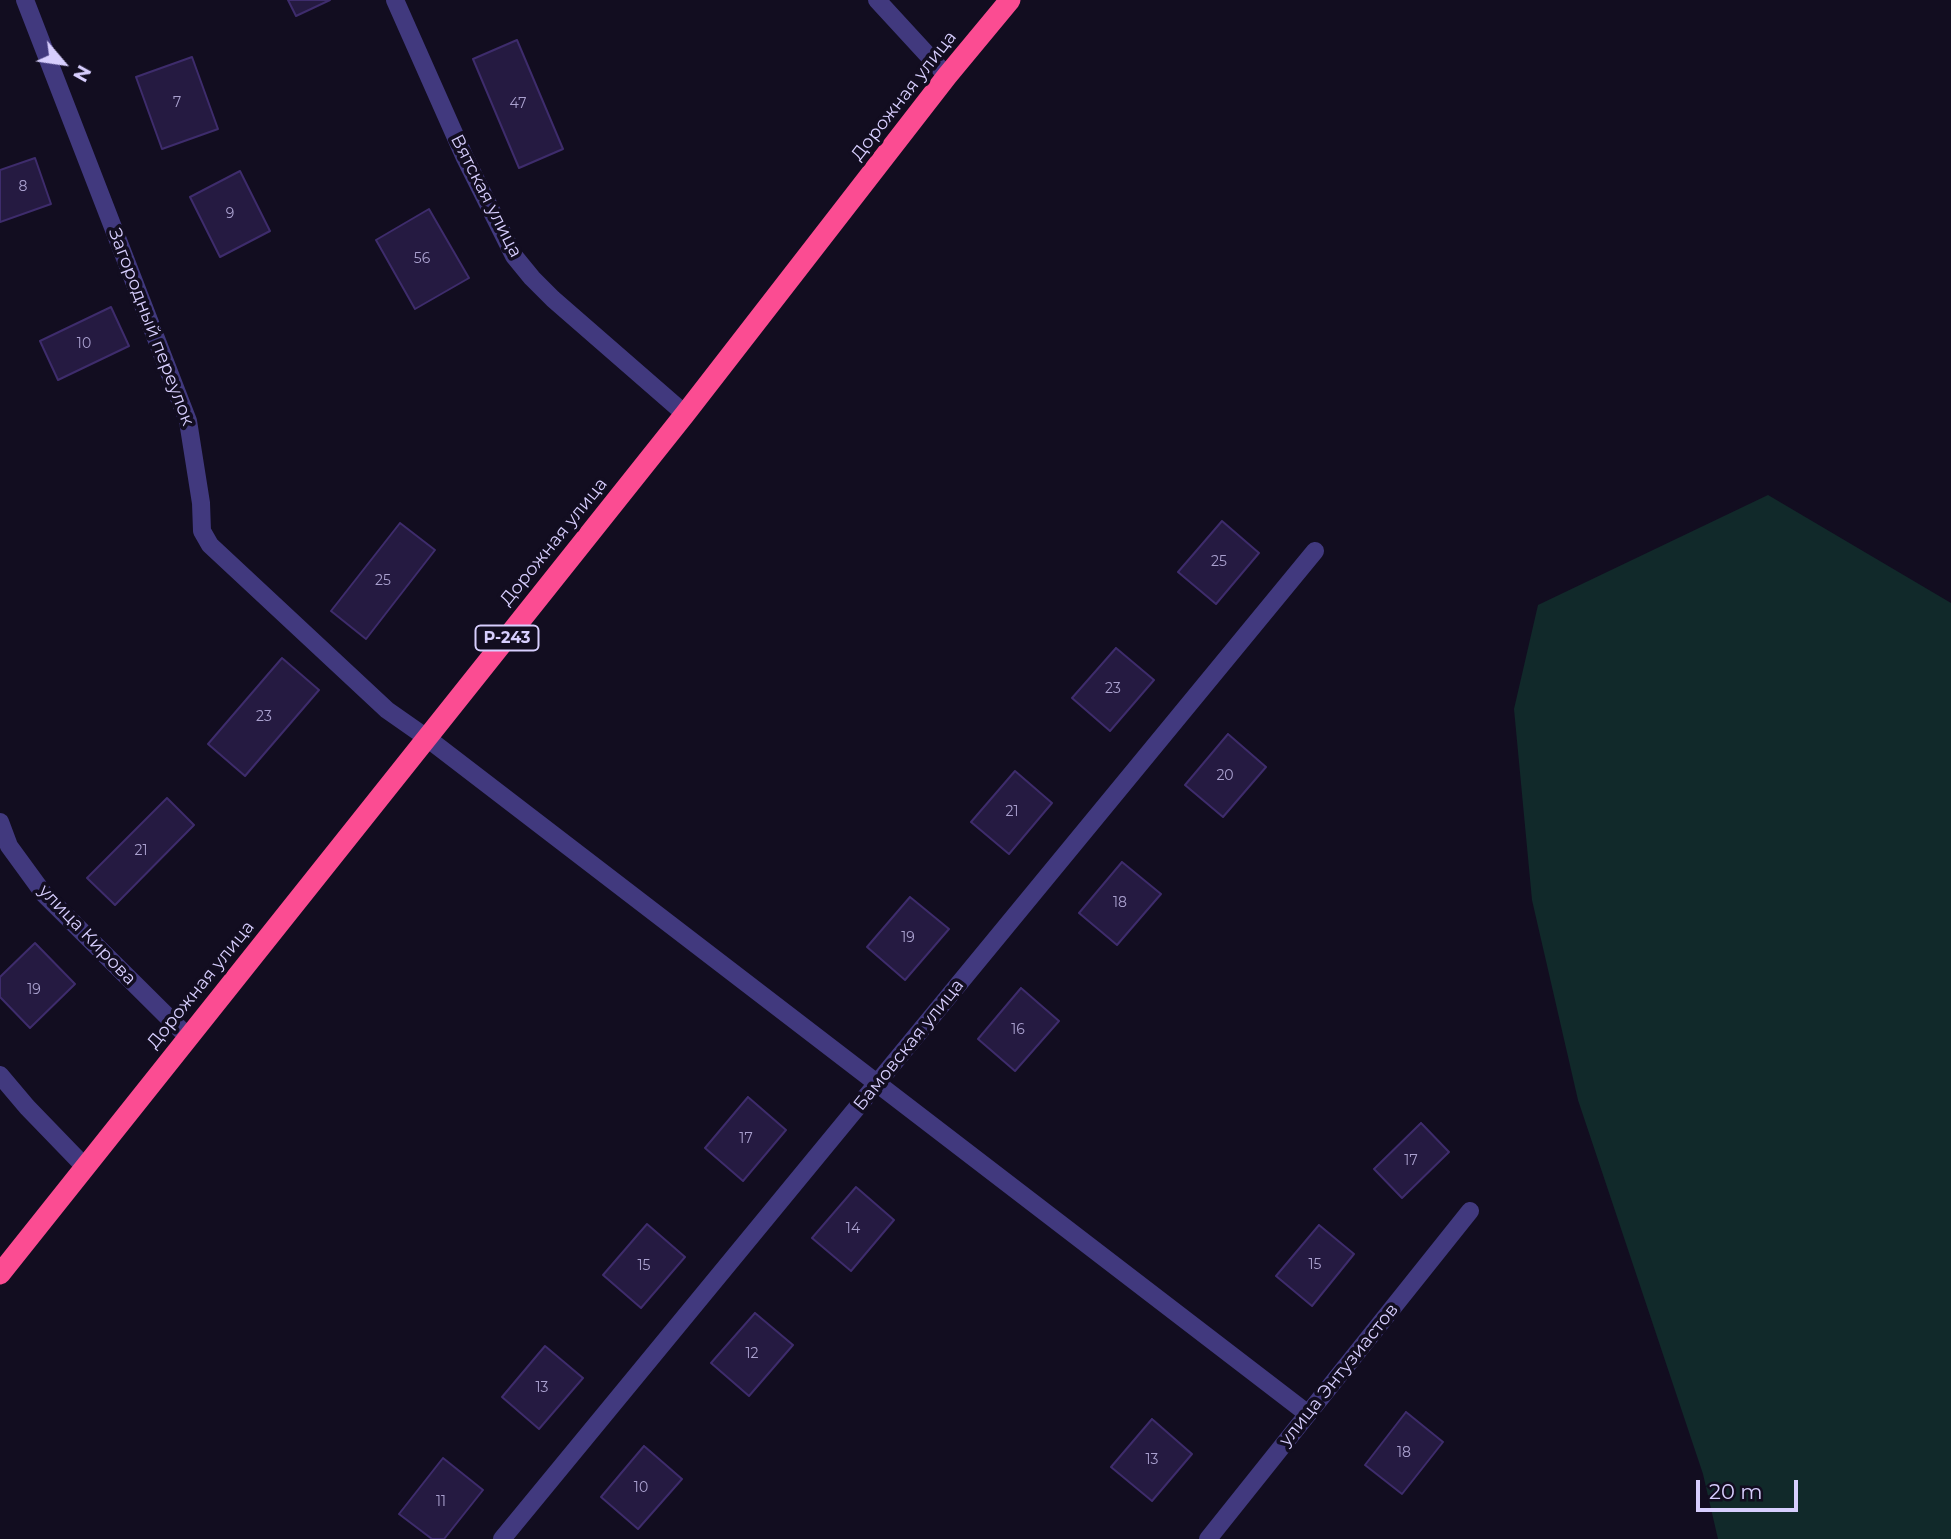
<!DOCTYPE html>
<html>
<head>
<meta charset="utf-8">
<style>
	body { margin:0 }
	#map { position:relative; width:1951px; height:1539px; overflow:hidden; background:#120d20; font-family:Montserrat,sans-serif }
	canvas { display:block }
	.north { position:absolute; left:28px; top:28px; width:70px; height:70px; -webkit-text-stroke:5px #120d20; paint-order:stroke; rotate:119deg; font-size:19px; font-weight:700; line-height:28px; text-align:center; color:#d7cefe }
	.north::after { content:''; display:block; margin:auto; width:24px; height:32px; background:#d7cefe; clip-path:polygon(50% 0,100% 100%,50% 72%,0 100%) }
	.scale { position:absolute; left:1696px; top:1480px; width:102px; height:32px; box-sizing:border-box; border:4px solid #d7cefe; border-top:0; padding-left:9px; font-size:21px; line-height:24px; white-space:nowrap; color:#d7cefe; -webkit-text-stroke:5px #120d20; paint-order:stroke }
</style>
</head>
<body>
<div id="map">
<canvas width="1951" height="1539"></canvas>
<div class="north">N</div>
<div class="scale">20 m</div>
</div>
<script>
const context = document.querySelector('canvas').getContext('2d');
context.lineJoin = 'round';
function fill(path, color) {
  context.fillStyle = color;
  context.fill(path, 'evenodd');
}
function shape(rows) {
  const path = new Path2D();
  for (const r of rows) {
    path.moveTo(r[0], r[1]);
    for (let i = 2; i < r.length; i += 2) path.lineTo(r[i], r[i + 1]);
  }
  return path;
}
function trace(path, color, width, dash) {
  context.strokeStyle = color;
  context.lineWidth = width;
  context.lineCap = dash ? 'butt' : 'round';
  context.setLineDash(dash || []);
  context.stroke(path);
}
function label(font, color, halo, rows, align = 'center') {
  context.font = font + ' Montserrat,sans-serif';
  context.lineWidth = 7;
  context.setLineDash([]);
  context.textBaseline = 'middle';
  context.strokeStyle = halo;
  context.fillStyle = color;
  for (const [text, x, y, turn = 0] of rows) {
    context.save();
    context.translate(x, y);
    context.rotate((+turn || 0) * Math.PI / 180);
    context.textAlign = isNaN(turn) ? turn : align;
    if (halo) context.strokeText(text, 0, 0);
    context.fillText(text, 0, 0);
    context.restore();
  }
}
fill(shape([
	[1768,495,1951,603,1951,1539,1718,1539,1703,1474,1578,1100,1532,900,1514,709,1538,605]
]), '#11292a');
const building = shape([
	[288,0,330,0,296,16,288,0],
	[517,40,563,149,519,168,473,59,517,40],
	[192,57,218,129,162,149,136,77,192,57],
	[35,158,51,204,0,222,0,170,35,158],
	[240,171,270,231,220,257,190,197,240,171],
	[429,209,469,278,415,309,376,240,429,209],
	[111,307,129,346,58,380,40,341,111,307],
	[1222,521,1259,553,1216,604,1178,572,1222,521],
	[400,523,435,550,366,639,331,611,400,523],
	[1116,648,1154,680,1110,731,1072,698,1116,648],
	[282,658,319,690,245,776,208,744,282,658],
	[1228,734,1266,767,1223,817,1185,785,1228,734],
	[1015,771,1052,803,1009,854,971,822,1015,771],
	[167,798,194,825,115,905,87,878,167,798],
	[1122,862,1161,894,1117,945,1079,913,1122,862],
	[910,897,949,929,905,980,867,947,910,897],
	[35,943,75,984,30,1028,0,997,0,977,35,943],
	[1021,988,1059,1021,1015,1071,978,1039,1021,988],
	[748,1097,786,1130,743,1181,705,1148,748,1097],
	[1421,1123,1449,1152,1402,1198,1374,1169,1421,1123],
	[856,1187,894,1220,851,1271,812,1238,856,1187],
	[647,1224,685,1257,641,1308,603,1275,647,1224],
	[1319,1225,1354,1254,1312,1306,1276,1276,1319,1225],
	[755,1313,793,1345,749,1396,711,1363,755,1313],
	[545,1346,583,1378,539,1429,502,1397,545,1346],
	[1406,1412,1443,1442,1402,1494,1365,1465,1406,1412],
	[1152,1419,1192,1454,1152,1501,1111,1467,1152,1419],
	[644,1446,682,1479,638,1529,601,1497,644,1446],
	[443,1458,483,1490,444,1539,432,1539,399,1514,443,1458]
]);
fill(building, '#251a41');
trace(building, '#3e2c6c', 2);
trace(shape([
	[0,1075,27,1107,85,1167]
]), '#41397e', 18);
trace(shape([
	[25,0,188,421,201,503,202,531,210,545,387,710,427,738,1308,1414],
	[395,0,465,158,514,256,532,278,553,299,685,414],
	[877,0,947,76],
	[0,822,9,846,44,894,188,1037],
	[502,1539,1315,551],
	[1208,1539,1470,1211]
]), '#41397e', 18);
trace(shape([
	[0,1274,685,414,947,76,1010,0]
]), '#fb4c92', 21);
label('14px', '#aaa1cf', null, [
	["7",177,103],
	["47",518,104],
	["8",23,187],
	["9",230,214],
	["56",422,259],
	["10",84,344],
	["25",1219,562],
	["25",383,581],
	["23",1113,689],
	["23",264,717],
	["20",1225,776],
	["21",1012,812],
	["21",141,851],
	["18",1120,903],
	["19",908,938],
	["19",34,990],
	["16",1018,1030],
	["17",746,1139],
	["17",1411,1161],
	["14",853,1229],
	["15",1315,1265],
	["15",644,1266],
	["12",752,1354],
	["13",542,1388],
	["18",1404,1453],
	["13",1152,1460],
	["10",641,1488],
	["11",441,1502]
]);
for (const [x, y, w] of [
	[507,638,63]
]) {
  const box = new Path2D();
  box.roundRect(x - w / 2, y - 12.5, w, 25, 5);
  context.fillStyle = '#120d20';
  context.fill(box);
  trace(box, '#d7cefe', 2);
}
label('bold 16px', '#d7cefe', null, [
	["Р-243",507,638]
]);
label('18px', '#d7cefe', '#120d20', [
	["Дорожная улица",904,96,-52],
	["Вятская улица",486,196,63],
	["Загородный переулок",151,327,69],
	["Дорожная улица",554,542,-51],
	["улица Кирова",87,935,46],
	["Дорожная улица",201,985,-51],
	["Бамовская улица",909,1045,-51],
	["улица Энтузиастов",1339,1375,-51]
]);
</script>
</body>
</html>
